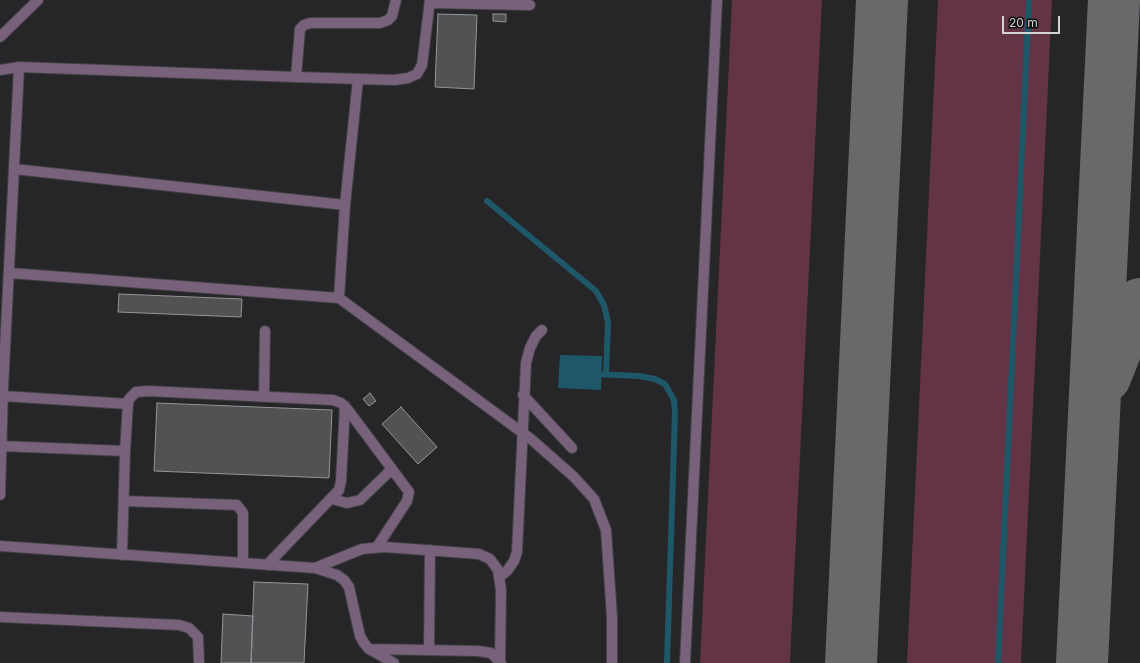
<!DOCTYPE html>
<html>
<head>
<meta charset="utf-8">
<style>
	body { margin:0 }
	#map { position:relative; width:1140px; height:663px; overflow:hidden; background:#262528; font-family:Inter,sans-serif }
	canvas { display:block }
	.scale { position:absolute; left:1002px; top:16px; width:58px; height:18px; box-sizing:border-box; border:2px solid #d3d3d5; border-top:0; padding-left:5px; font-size:12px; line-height:14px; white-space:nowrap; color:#d3d3d5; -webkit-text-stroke:3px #0f0f10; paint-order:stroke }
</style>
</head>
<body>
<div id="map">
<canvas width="1140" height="663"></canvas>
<div class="scale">20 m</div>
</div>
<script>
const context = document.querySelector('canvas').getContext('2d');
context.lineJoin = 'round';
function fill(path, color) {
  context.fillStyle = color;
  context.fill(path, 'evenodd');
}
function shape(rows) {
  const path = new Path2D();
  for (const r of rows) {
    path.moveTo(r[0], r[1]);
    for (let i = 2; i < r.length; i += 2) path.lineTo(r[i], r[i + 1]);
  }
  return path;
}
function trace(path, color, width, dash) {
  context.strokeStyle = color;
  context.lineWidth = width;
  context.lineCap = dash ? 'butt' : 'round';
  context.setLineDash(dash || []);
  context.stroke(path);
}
fill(shape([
	[732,0,822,0,790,663,700,663],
	[938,0,1052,0,1021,663,907,663]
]), '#633445');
fill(shape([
	[560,355,602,356,601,390,558,388]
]), '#1e5768');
trace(shape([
	[487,201,596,291,604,305,608,322,606,374],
	[594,374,639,376,655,379,665,384,674,400,675,412,667,663],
	[998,663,1029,0]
]), '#1e5768', 6);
trace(shape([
	[1105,377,1120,339,1140,304],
	[851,663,882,0],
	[1082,663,1114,0]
]), '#69686b', 52);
const building = shape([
	[438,14,477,15,474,89,435,87,438,14],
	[493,14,506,14,506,22,493,21,493,14],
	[119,294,242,299,241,317,118,312,119,294],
	[370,393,376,401,369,406,363,399,370,393],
	[157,403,332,410,329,478,154,471,157,403],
	[401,407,437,447,418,464,382,424,401,407],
	[254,582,308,584,304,663,251,663,254,582],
	[223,614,253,616,251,663,221,663,223,614]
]);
fill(building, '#505254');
trace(building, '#939597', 1);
const minor = shape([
	[430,3,530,5],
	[0,37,38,0],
	[0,70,19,67,296,77,395,80,408,78,417,74,422,65,430,0],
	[296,77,300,29,304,25,310,23,380,23,388,20,392,16,396,0],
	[14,169,345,205],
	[10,273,339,298,531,439,574,477,594,499,606,530,612,617,612,663],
	[339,298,345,205,358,79],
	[523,395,572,448],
	[3,396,128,404],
	[264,397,265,331],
	[1,446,125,451],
	[0,495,3,389,19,67],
	[332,499,347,503,360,500,392,469],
	[125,501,237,505,243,513,243,563],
	[0,546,315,568,337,575,344,580,349,587,360,636,364,643,369,649,394,663],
	[122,555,125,451,128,404,129,399,136,392,148,391,333,400,341,403,348,410,409,492,407,501,377,547],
	[267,565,339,490,341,481,345,406],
	[315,568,362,549,384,547,479,554,490,559,498,570,501,590,500,661],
	[499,577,507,571,514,561,517,552,526,363,530,348,536,336,542,330],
	[0,617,179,625,189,628,198,637,199,663],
	[371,649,478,651,491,653,501,663],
	[429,650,430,550],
	[685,663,717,0]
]);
trace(minor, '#424144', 12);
trace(minor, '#78617a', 10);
</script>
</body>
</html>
